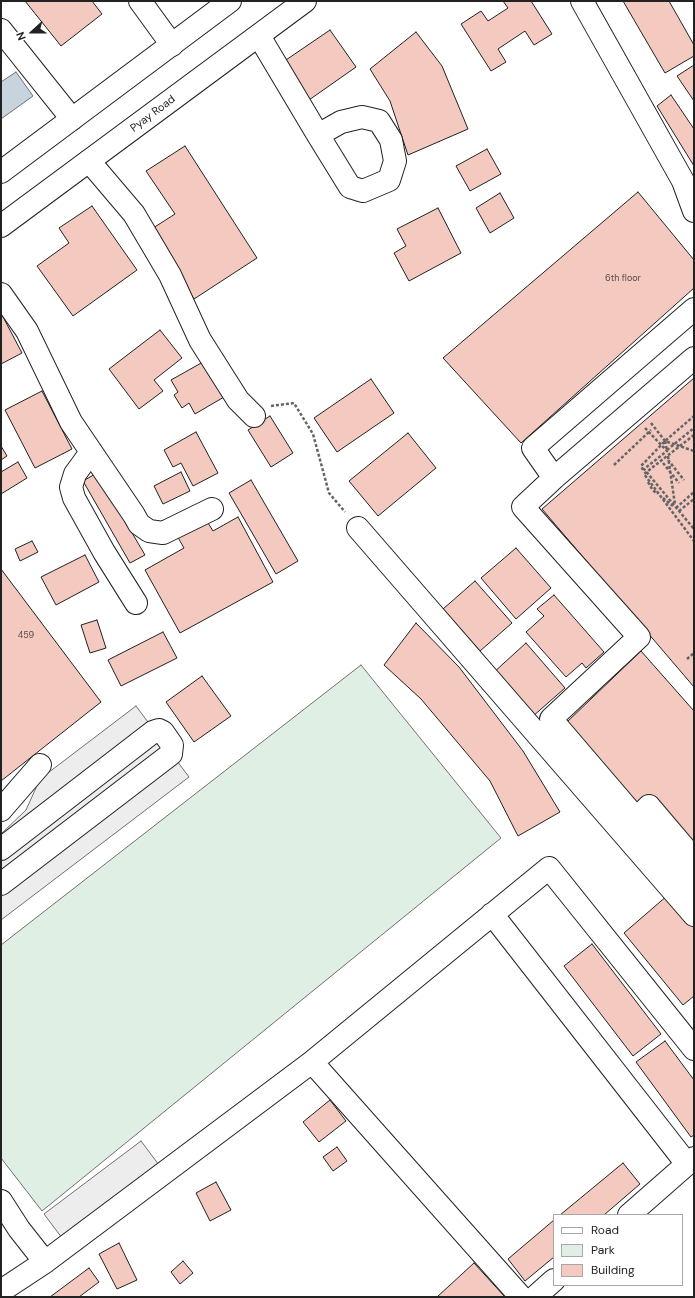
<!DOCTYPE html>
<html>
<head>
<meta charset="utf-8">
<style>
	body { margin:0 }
	#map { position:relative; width:695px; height:1298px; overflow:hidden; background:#fff; font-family:"DM Sans",sans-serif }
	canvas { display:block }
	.frame { position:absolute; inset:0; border:2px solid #222; pointer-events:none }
	.legend { position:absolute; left:553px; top:1214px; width:130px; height:72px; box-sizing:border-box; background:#fff; border:1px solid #a7a7a7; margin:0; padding:5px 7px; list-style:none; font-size:12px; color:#222 }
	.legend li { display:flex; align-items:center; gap:8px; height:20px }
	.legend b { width:20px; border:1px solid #a7a7a7 }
	.north { position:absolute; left:12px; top:12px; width:40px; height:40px; -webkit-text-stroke:3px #fff; paint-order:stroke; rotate:249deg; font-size:11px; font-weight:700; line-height:16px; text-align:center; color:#222 }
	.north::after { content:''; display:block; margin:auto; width:14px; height:18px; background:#222; clip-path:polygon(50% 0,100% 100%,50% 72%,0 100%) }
</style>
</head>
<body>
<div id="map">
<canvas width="695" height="1298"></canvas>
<div class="frame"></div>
<ul class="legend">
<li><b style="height:5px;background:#fff"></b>Road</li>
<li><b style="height:11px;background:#e0efe3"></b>Park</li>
<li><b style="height:11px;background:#f3c9c0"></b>Building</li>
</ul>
<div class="north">N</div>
</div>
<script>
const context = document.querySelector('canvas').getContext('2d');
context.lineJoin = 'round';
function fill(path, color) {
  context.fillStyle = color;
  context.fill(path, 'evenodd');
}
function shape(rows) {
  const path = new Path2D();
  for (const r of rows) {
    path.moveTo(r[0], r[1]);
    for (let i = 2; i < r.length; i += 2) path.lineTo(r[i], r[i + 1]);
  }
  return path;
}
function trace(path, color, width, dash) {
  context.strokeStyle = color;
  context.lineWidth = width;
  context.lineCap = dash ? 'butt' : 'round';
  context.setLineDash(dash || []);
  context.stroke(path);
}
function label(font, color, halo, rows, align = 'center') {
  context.font = font + ' "DM Sans",sans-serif';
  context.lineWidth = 3;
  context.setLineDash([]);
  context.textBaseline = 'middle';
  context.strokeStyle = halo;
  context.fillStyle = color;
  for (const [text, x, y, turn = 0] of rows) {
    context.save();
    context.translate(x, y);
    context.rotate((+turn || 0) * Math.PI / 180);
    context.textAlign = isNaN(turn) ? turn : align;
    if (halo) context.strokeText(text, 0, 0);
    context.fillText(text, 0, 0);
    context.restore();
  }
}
const green = shape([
	[361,665,501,838,42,1211,1,1158,1,945,361,665]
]);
fill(green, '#e0efe3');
trace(green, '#6f6f6f', 1);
const parking = shape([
	[136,706,189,777,1,920,1,834,26,810,40,779,136,706],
	[141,1141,159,1165,62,1238,44,1214,141,1141]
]);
fill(parking, '#ededed');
trace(parking, '#6f6f6f', 1);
const water = shape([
	[16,72,33,96,1,119,1,82,16,72]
]);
fill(water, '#c7d3dd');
trace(water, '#6f6f6f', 1);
const building = shape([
	[25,1,92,1,102,14,61,46,25,1],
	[503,1,531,1,552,34,534,45,525,31,498,49,506,62,491,71,461,24,481,11,488,21,508,8,503,1],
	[623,1,669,1,694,45,694,56,665,73,623,1],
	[330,30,356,67,309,100,283,62,330,30],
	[416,32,442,66,468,129,408,155,390,101,370,69,416,32],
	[694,65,694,101,677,76,694,65],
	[671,95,694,129,694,166,657,106,671,95],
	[185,146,257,258,194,299,150,230,175,214,146,171,185,146],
	[487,149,501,174,470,191,456,166,487,149],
	[638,192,694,260,694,288,521,443,443,358,638,192],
	[500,193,514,218,490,233,476,208,500,193],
	[92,206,137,270,73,316,37,266,69,243,59,228,92,206],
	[438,208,461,253,409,281,394,253,406,246,397,229,438,208],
	[1,313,22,353,1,364,1,313],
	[160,330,182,358,154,380,163,391,139,409,109,369,160,330],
	[203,362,224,397,195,414,189,403,182,408,174,395,178,392,171,380,203,362],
	[694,378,694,687,542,509,694,378],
	[371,379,394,413,337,452,314,418,371,379],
	[42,391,72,449,35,468,5,410,42,391],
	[270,416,293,453,271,467,248,430,270,416],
	[196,432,218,473,193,486,181,463,173,467,164,450,196,432],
	[408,433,436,468,378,516,349,481,408,433],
	[1,446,7,456,1,460,1,446],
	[18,462,27,478,1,494,1,472,18,462],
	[181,472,190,491,163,504,154,486,181,472],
	[97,473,145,555,130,563,83,481,97,473],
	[251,480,298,561,276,574,229,493,251,480],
	[238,517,273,582,180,633,145,570,184,548,176,534,205,518,213,531,238,517],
	[32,541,38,552,20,561,15,549,32,541],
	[516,548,551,588,516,619,481,578,516,548],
	[85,555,99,582,56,605,41,577,85,555],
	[1,569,101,702,1,781,1,569],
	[475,581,512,623,480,651,443,609,475,581],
	[554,595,604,652,586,668,582,663,566,677,526,632,544,616,537,609,554,595],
	[97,620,106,648,90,653,81,625,97,620],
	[416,623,459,667,523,751,560,812,518,836,490,781,421,699,384,665,416,623],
	[163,632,177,658,121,686,108,660,163,632],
	[526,643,565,688,532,717,493,673,526,643],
	[641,651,694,711,694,870,567,722,641,651],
	[202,676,231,716,194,742,166,702,202,676],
	[668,895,694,926,694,996,683,1005,624,933,668,895],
	[592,944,661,1034,633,1056,564,966,592,944],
	[665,1041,694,1080,694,1135,691,1137,636,1062,665,1041],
	[330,1100,346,1121,319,1142,303,1122,330,1100],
	[337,1147,347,1161,333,1171,323,1157,337,1147],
	[623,1163,640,1184,604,1215,560,1215,623,1163],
	[216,1182,231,1210,210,1221,196,1193,216,1182],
	[554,1220,554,1257,525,1281,508,1259,554,1220],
	[119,1243,137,1280,117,1289,99,1254,119,1243],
	[183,1261,193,1273,180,1284,171,1272,183,1261],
	[474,1263,505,1297,437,1297,474,1263],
	[89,1268,99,1282,79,1297,50,1297,89,1268]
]);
fill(building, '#f3c9c0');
trace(building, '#222', 1);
const minor = shape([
	[140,1,172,45],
	[582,1,683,181,694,211],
	[1,30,72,119],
	[259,36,318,135,350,187,363,191,389,180,395,161,391,140,379,121,362,117,341,122,318,135],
	[89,161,134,214,170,275,200,340,238,400,254,416],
	[1,294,27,331,71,422,134,515,139,524,149,531,163,533,212,509],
	[694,358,554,478,523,507,639,637,551,719,694,886],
	[91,452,75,474,71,487,74,498,104,552,136,603],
	[554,478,533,448,694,309],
	[358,528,694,915],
	[1,810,40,765],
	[661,829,645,810,649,806,694,859],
	[1,849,153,732,159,730,163,732,172,745,171,754,1,884],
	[492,914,687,1164],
	[312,1062,521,1297],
	[1,1201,19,1229,45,1262],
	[629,1215,694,1158],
	[1,1291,45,1262,312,1062,549,868,694,1049],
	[535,1297,554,1280]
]);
const highway = shape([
	[1,172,230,1],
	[1,226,305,1]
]);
trace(minor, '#222', 24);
trace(highway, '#222', 24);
trace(shape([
	[271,406,294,403,313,434,329,493,345,512],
	[651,423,665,441,694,451],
	[645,428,667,451,644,469,694,529],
	[694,435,644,474,694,541],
	[665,441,667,451],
	[667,450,694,428],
	[668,456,675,505],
	[668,460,684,480],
	[663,463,679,483],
	[614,465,651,430],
	[643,470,641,466,665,441,694,416],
	[648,482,652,489,657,494],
	[663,498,673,506],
	[676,508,694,492],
	[679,511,694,499],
	[687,659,694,653]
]), '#646464', 2.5, [3, 2]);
trace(minor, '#fff', 22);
trace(highway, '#fff', 22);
label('9px', '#564c4a', null, [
	["6th floor",623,279],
	["459",26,636]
]);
label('11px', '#222', '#fff', [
	["Pyay Road",153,114,-37]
]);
</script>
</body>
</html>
